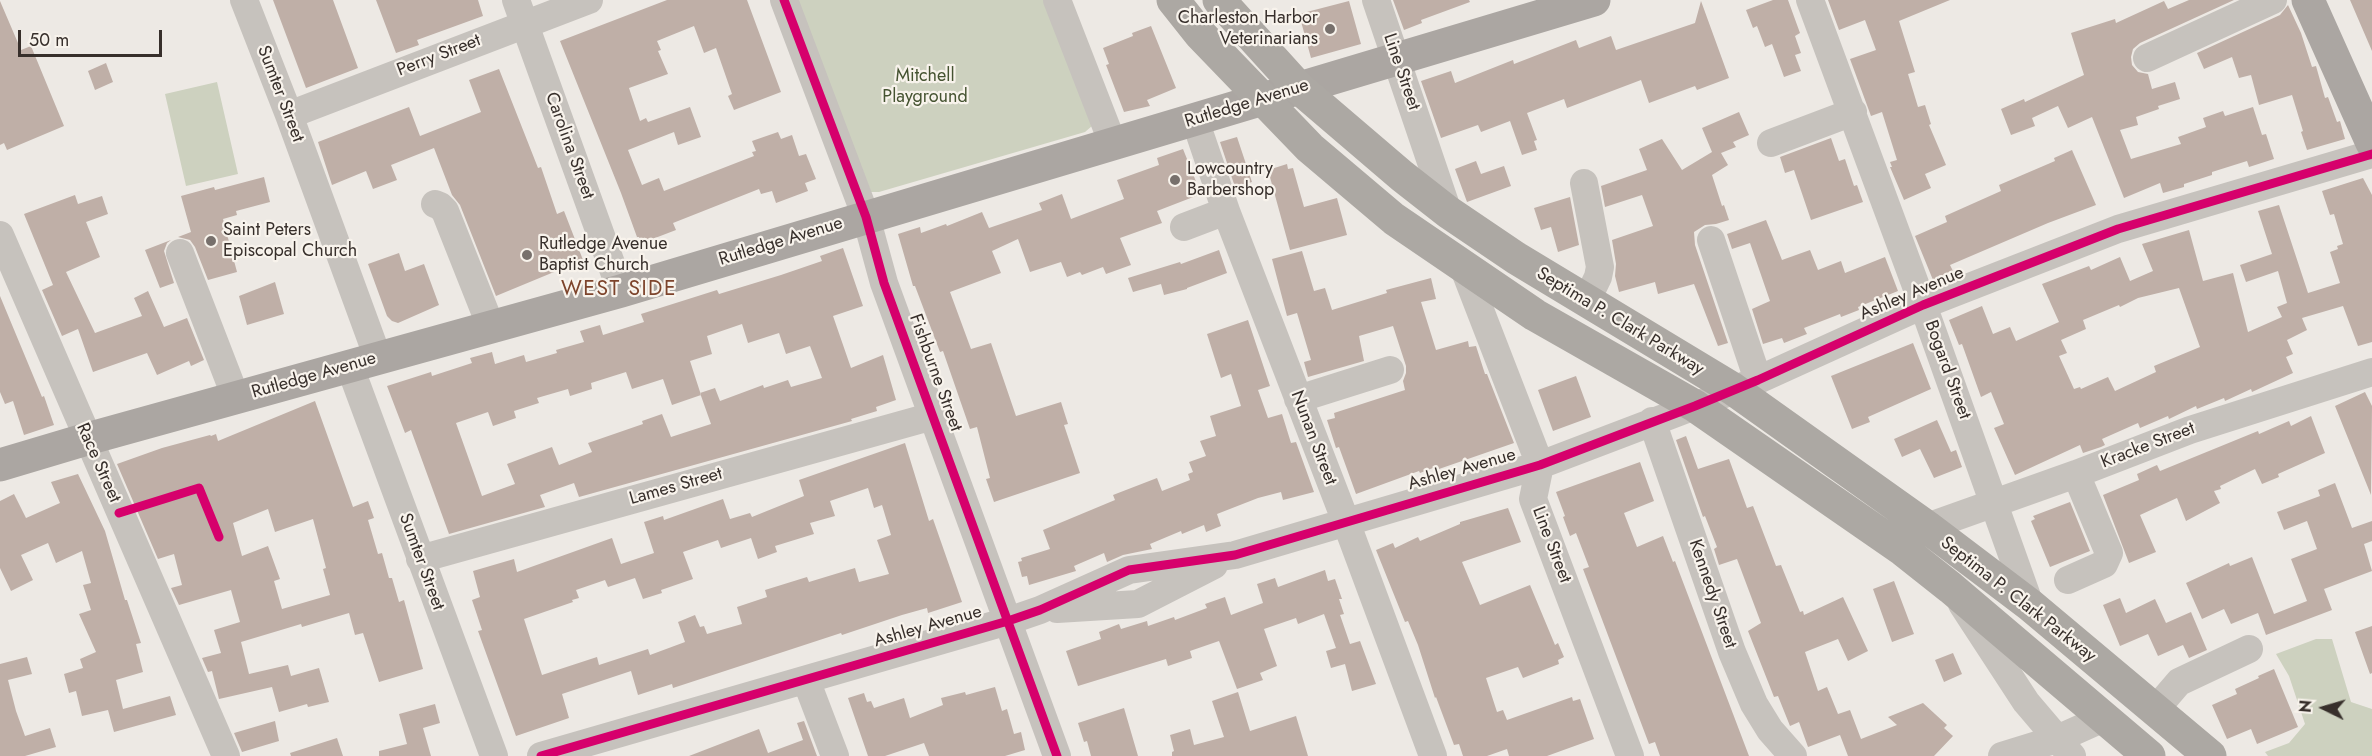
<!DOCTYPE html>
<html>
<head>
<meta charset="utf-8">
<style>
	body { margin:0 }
	#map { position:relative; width:2372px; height:756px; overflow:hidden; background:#ede9e4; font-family:Jost,sans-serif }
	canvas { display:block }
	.north { position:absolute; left:2294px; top:678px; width:60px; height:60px; -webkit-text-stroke:4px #f8f3ec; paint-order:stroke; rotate:275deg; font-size:16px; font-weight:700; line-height:24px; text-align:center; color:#372f2b }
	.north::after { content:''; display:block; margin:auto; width:21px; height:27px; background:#372f2b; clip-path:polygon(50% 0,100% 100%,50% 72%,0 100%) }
	.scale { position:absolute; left:18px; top:30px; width:144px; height:27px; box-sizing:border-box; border:3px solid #372f2b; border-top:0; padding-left:8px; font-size:18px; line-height:21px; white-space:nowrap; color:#372f2b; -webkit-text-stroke:4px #f8f3ec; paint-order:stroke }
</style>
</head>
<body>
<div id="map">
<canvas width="2372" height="756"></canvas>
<div class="north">N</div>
<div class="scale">50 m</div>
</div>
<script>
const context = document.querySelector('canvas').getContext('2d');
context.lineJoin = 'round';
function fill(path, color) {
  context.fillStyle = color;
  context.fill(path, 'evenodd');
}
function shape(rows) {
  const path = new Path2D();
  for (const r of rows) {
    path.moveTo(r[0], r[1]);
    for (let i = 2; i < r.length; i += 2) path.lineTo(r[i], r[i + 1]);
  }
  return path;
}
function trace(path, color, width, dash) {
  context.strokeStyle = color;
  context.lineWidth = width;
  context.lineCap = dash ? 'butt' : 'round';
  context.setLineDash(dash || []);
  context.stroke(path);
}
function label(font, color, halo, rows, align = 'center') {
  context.font = font + ' Jost,sans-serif';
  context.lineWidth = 4.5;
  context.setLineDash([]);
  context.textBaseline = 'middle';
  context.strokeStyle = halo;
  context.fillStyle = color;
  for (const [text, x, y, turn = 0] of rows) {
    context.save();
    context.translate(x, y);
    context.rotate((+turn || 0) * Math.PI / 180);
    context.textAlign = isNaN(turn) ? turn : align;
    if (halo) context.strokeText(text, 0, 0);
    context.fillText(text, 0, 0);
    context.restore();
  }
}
fill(shape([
	[797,0,1044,0,1092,126,1085,132,879,192,871,192],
	[217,82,238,174,186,186,165,94],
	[2316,639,2332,639,2351,702,2372,709,2372,756,2268,756,2265,752,2289,743,2305,724,2289,676,2276,654]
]), '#cdd1bf');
fill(shape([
	[273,0,333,0,358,68,306,88],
	[376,0,478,0,483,16,417,40,419,45,396,53],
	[667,0,747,0,781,92,734,110,728,96,732,94,716,48,704,53,694,26,657,41,661,50,658,51,668,74,629,88,640,121,646,118,648,122,690,107,701,137,678,145,674,132,628,150,642,185,659,178,664,191,754,156,752,152,756,151,752,141,778,132,781,139,792,135,799,156,806,154,816,179,805,183,808,191,776,203,772,191,761,194,759,189,673,223,676,230,642,243,639,237,637,237,621,193,560,41],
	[1393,0,1469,0,1470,2,1421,20,1422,23,1404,30],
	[1773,0,1788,0,1800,33,1795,36,1801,53,1795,55,1801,71,1784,77,1772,44,1765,47,1757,26,1753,28,1746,10],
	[1828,0,1950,0,1899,21,1915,72,1908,74,1918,107,1925,105,1931,124,1929,125,1946,165,1925,174,1931,188,1904,200,1890,167,1892,167,1890,162,1897,160,1882,112,1871,116,1850,59,1876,50,1865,20,1839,30],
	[2189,0,2234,0,2140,43,2133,49,2131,57,2132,65,2138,72,2148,74,2152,89,2175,82,2180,99,2158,106,2159,109,2136,117,2138,125,2120,130,2131,159,2181,144,2178,137,2206,127,2203,118,2223,111,2225,116,2253,107,2262,135,2266,134,2274,159,2249,167,2247,161,2212,172,2212,175,2184,184,2184,187,2163,193,2160,183,2124,198,2092,117,2068,128,2058,106,2032,118,2035,126,2011,135,2001,109,2024,99,2025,102,2084,75,2071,33,2115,19,2116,23,2164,1,2168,9],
	[2350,0,2372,0,2372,51],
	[0,1,21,50,31,46,64,126,7,150,4,143,0,145],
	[1349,1,1361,44,1311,58,1299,14],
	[1701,1,1729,78,1697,90,1695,86,1649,103,1641,80,1567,108,1564,99,1527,113,1537,140,1534,141,1537,150,1522,155,1510,121,1481,132,1478,125,1441,138,1421,81,1451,71,1455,83,1513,60,1514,64,1576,40,1579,48,1611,36,1616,50,1695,23],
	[2288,5,2301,33,2312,67,2316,66,2325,98,2328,97,2337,122,2340,121,2345,139,2307,150,2301,132,2303,131,2292,95,2259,105,2251,75,2239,78,2232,57,2204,69,2197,53,2280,15],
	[1151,26,1176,88,1147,100,1150,106,1124,112,1106,65,1109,64,1103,48,1133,36,1132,33],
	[106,63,113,82,95,90,88,71],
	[499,69,538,168,541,167,557,214,564,211,583,260,496,296,460,205,452,195,434,148,391,165,397,180,373,189,366,171,332,185,318,142,409,107,420,136,481,112,469,80],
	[1739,112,1749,135,1733,142,1736,147,1721,153,1728,165,1712,175,1722,206,1724,205,1729,220,1716,224,1705,225,1694,232,1695,245,1728,343,1718,346,1694,284,1658,294,1655,282,1619,292,1615,276,1616,264,1612,240,1653,226,1642,195,1605,207,1601,186,1647,170,1639,149,1662,139,1682,170,1712,152,1702,128],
	[1237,137,1252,182,1235,187,1220,142],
	[1831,138,1839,161,1845,159,1854,186,1857,185,1863,202,1811,220,1794,170,1785,173,1780,157],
	[1183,149,1201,194,1157,211,1162,223,1120,238,1131,265,1106,274,1103,267,1082,275,1080,272,1067,277,1061,262,1030,272,1018,239,992,251,1001,273,950,292,971,349,991,343,1016,416,1061,402,1068,424,1064,425,1080,473,994,502,986,479,990,478,977,427,970,429,943,351,940,352,915,286,913,286,898,234,920,227,921,233,946,224,947,226,982,212,989,228,1042,210,1039,203,1062,194,1071,219,1124,199,1117,180,1159,165,1157,158],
	[2072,150,2096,205,2048,223,1950,265,1953,271,1933,280,1915,236,1947,222,1945,216,2001,191,1999,185,2055,161,2054,158],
	[1476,161,1481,174,1504,166,1511,186,1467,202,1455,169],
	[1287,164,1288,169,1293,168,1304,207,1337,198,1347,235,1290,250,1268,170],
	[264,177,270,202,236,211,237,215,223,219,237,272,208,280,195,247,190,240,178,237,191,232,181,196,214,187,215,190],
	[2363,178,2372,195,2372,342,2358,346,2343,306,2302,318,2307,330,2287,340,2293,354,2286,357,2293,373,2252,392,2251,389,2225,401,2224,398,2197,409,2196,406,2169,419,2168,416,2140,428,2138,423,2102,439,2105,445,2101,447,2083,453,2080,445,2015,475,1994,428,2004,424,1991,392,1981,397,1962,344,1959,345,1949,320,1982,306,1993,334,2010,327,2016,341,2059,322,2042,284,2089,266,2091,270,2120,257,2130,281,2153,271,2142,244,2189,230,2203,281,2233,273,2248,332,2282,317,2277,307,2287,303,2278,271,2246,282,2240,265,2272,254,2258,211,2279,205,2308,293,2340,283,2330,252,2338,249,2337,246,2343,244,2334,214,2330,215,2322,191],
	[2179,288,2200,347,2154,366,2156,372,2115,391,2108,377,2081,389,2080,387,2074,389,2059,356,2067,353,2061,340,2086,329,2083,320,2119,305,2120,307,2138,298],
	[75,195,78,204,102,196,108,214,86,222,100,257,66,272,95,333,142,316,134,298,148,291,164,327,187,318,204,360,191,366,189,361,157,375,147,353,93,372,78,329,62,336,42,290,53,285,24,214],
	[1570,197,1579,245,1558,252,1551,227,1541,230,1534,208],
	[1766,220,1782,260,1810,250,1818,270,1841,261,1845,273,1885,257,1898,291,1858,307,1859,310,1841,317,1840,314,1804,328,1807,334,1784,343,1782,338,1763,344,1752,309,1770,301,1750,243,1732,249,1727,234],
	[171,240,167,243,164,251,174,283,160,288,145,250],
	[843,248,863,306,833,316,851,368,883,355,896,400,876,407,877,411,851,419,852,421,579,497,574,483,540,495,545,507,449,534,411,430,405,433,387,386,431,372,432,376,472,363,470,358,492,352,495,364,524,355,526,362,557,353,556,350,584,342,580,331,600,325,603,335,644,322,641,314,717,290,719,294,781,275,822,261,820,256],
	[742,324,748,343,779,333,786,354,810,346,822,378,791,387,788,380,764,388,763,385,720,401,715,388,700,393,711,424,671,437,662,414,642,421,643,424,588,443,592,452,559,465,552,447,507,464,515,484,482,496,456,423,488,412,493,426,516,418,514,411,539,403,537,398,568,389,570,396,592,389,591,383,626,372,632,389,663,379,672,405,701,395,690,361,712,354,707,336],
	[1219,250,1227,273,1187,288,1187,289,1164,295,1161,284,1133,292,1128,278,1180,262,1181,264],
	[1302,251,1314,291,1325,288,1332,310,1387,293,1386,290,1431,278,1436,299,1421,302,1436,350,1468,341,1469,347,1476,346,1485,374,1487,374,1514,443,1439,469,1438,466,1420,473,1419,471,1356,494,1339,447,1336,448,1327,420,1335,418,1334,413,1405,390,1403,381,1406,373,1406,366,1393,326,1359,336,1364,361,1308,377,1304,362,1311,360,1297,313,1287,316,1272,259],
	[399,253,405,271,424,264,439,305,398,323,392,321,387,316,368,264],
	[275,282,284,314,247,325,239,296],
	[0,296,42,397,44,396,54,425,24,435,13,401,5,404,0,392],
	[1248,320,1270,386,1258,390,1268,418,1282,414,1291,443,1296,442,1314,492,1283,500,1281,492,1258,498,1217,514,1221,526,1206,532,1204,525,1182,534,1181,531,1150,544,1152,549,1123,555,1107,562,1104,553,1074,566,1076,571,1029,585,1027,576,1022,577,1018,562,1022,561,1021,558,1050,549,1043,530,1115,500,1113,495,1157,478,1162,491,1190,480,1188,474,1193,472,1189,462,1206,456,1200,441,1216,436,1210,416,1241,406,1231,374,1221,378,1207,334],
	[1913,343,1931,389,1868,417,1870,422,1852,429,1831,376],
	[1576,376,1591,417,1553,431,1538,390],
	[2365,392,2372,406,2371,495,2335,406],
	[315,401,353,507,368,501,374,518,368,520,378,554,382,553,389,578,392,578,399,602,404,600,423,669,379,682,363,633,355,635,349,613,302,627,301,624,241,642,249,674,288,665,291,676,319,668,329,702,308,707,307,704,279,712,272,687,219,699,212,671,208,672,202,658,221,653,214,630,240,622,231,590,179,605,171,588,182,585,174,554,158,559,117,464,162,448,210,435,211,436,216,434,218,441],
	[268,509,275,532,313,519,326,568,323,569,330,595,282,609,274,581,280,579,268,546,242,556,233,523],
	[2311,416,2325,453,2278,474,2279,477,2262,484,2255,469,2220,486,2221,489,2214,491,2220,503,2186,521,2177,498,2140,515,2156,552,2129,563,2103,495,2139,480,2137,474,2157,465,2160,471,2258,431,2259,434,2289,421,2291,426],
	[1937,420,1951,452,1956,450,1962,467,1934,478,1920,449,1902,457,1894,439],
	[1686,436,1698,469,1729,459,1747,508,1753,506,1776,566,1781,565,1800,612,1803,611,1804,615,1843,597,1868,651,1848,661,1838,639,1805,652,1818,691,1827,687,1838,714,1850,710,1861,739,1897,725,1888,717,1923,703,1947,725,1944,728,1953,736,1934,756,1848,756,1840,735,1808,747,1799,722,1790,726,1778,696,1774,697,1748,631,1761,623,1737,559,1719,565,1714,549,1717,547,1705,516,1703,517,1676,440],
	[905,443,929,521,933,519,962,602,928,613,927,608,902,615,842,635,841,633,673,688,672,684,638,695,631,671,562,694,569,718,516,736,478,631,482,630,472,600,480,597,473,571,514,559,517,572,612,538,621,564,654,553,644,522,663,516,664,520,723,499,730,519,750,513,752,517,804,496,799,480],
	[868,488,874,508,882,505,891,535,877,540,889,574,859,582,855,568,809,582,807,577,765,590,767,597,737,607,742,624,707,634,704,626,700,627,695,615,678,622,685,642,650,655,648,649,599,665,597,657,542,675,524,619,573,602,572,600,579,598,576,590,605,580,608,587,635,578,643,599,662,593,661,590,693,579,683,552,718,540,721,548,751,538,758,559,777,552,775,546,814,534,810,523,835,516,830,501],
	[1640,462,1654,501,1624,513,1637,547,1663,536,1673,562,1675,561,1749,756,1660,756,1655,742,1649,744,1583,569,1589,567,1576,533,1570,536,1563,517,1565,516,1556,492],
	[78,474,105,531,125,600,127,600,141,643,136,644,143,672,116,680,123,709,170,696,176,715,114,732,108,710,82,716,76,691,69,693,64,674,83,668,80,659,96,652,79,614,91,610,83,585,91,583,82,551,56,563,48,543,21,555,33,580,11,591,0,568,0,501,14,494,26,518,60,503,51,482],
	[2335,483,2352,528,2372,521,2372,541,2364,544,2372,571,2324,589,2332,610,2266,635,2258,613,2231,624,2224,609,2202,619,2186,583,2229,563,2230,566,2252,557,2274,614,2307,601,2291,559,2317,549,2307,521,2284,530,2277,512,2320,496,2318,490],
	[2070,502,2090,551,2050,567,2031,521,2035,519,2033,516],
	[1508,508,1521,542,1462,562,1480,605,1530,585,1555,645,1558,643,1564,657,1558,660,1559,664,1523,678,1518,667,1486,678,1497,712,1503,710,1507,720,1572,697,1573,701,1580,699,1594,739,1547,756,1509,756,1507,749,1487,756,1463,756,1459,744,1454,745,1436,697,1435,698,1418,645,1408,621,1405,622,1376,550,1393,543,1395,548,1418,537,1420,541,1460,524,1460,522],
	[1325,570,1328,581,1335,579,1342,599,1339,599,1344,614,1340,615,1350,644,1360,641,1376,684,1352,691,1345,664,1331,668,1326,651,1336,648,1324,614,1298,624,1296,618,1264,629,1277,666,1260,673,1263,680,1237,689,1219,641,1190,651,1192,658,1168,666,1166,659,1078,686,1066,651,1101,639,1099,632,1119,624,1121,629,1147,621,1148,626,1174,617,1175,620,1207,608,1205,604,1225,597,1231,615,1263,603,1257,584,1275,578,1278,587],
	[1894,581,1914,634,1892,642,1873,589],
	[2120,598,2126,613,2155,599,2166,623,2191,612,2207,650,2189,658,2183,645,2158,656,2148,634,2120,646,2103,605],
	[2372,626,2372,673,2370,674,2355,632],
	[1953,653,1962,674,1944,682,1935,660],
	[27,657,32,674,8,680,16,711,25,736,50,728,56,747,25,756,0,756,0,664],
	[2274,669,2298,727,2257,744,2251,729,2227,739,2212,705,2237,694,2235,689,2259,678,2258,676],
	[995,687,1002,711,1007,709,1014,734,1021,732,1025,750,1005,756,929,756,924,743,885,756,868,756,848,698,864,693,867,702,871,701,874,708,904,698,910,718,943,705,941,698,965,692,966,695],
	[1238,692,1250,731,1296,716,1308,756,1172,756,1172,752,1174,751,1170,735,1190,729,1194,745,1224,737,1212,701],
	[435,704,440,723,423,728,431,756,379,756,379,751,407,744,399,714],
	[1124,708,1138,756,1091,756,1087,741,1084,742,1078,723],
	[275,721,279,741,242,752,234,733],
	[804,721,817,756,689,756,759,729,768,753,803,740,797,723],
	[337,738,343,756,291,756,290,753]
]), '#bfafa7');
trace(shape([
	[244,0,289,115,378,358],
	[516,0,621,291],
	[784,0,866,217,884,283,1057,756],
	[1057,0,1113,144],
	[1376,0,1448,212],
	[1810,0,1923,305,2030,605],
	[2147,58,2273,0],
	[289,115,589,0],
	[1195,120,1226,211,1346,522,1433,756],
	[1771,143,1853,112],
	[1584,183,1600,267,1598,277,1586,302],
	[435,204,440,206,445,211,491,327],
	[1184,227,1226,211],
	[0,235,226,756],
	[1711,240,1758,380],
	[180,253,236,398],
	[1463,266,1540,465,1533,499,1630,756],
	[350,367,494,756],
	[1298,399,1390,370],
	[1652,421,1732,652,1754,704,1770,730,1793,756],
	[1927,527,2076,474,2190,430,2372,372],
	[420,559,933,416],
	[2068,580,2104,564,2109,553,2076,474],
	[1962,604,2026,702,2072,756],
	[1057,609,1138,604,1214,565],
	[806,680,835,756],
	[2155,710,2179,682,2249,649],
	[541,756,1008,621,1040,610,1129,570,1235,555,1540,465,1695,406,1758,380,1923,305,2118,229,2372,154],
	[2002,756,2057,739,2104,718]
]), '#c6c2bd', 28);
trace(shape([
	[2308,0,2372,143],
	[0,465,87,439,621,291,1594,0]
]), '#aba6a2', 33);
trace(shape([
	[1173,0,1200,34,1310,148,1394,219,1535,315,1695,406,1903,550,1951,588,2149,756],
	[1219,0,1299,88,1402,176,1448,212,1516,258,1733,389,1927,527,2030,605,2210,756]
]), '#aca8a3', 33);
trace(shape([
	[784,0,866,217,884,283,1057,756],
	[119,513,199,488,219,537],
	[541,756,1008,621,1040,610,1129,570,1235,555,1540,465,1695,406,1758,380,1923,305,2118,229,2372,154]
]), '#d6006c', 9);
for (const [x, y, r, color] of [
	[1330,29,6,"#77706c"],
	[1175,180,6,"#77706c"],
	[211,241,6,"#77706c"],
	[527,255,6,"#77706c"]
]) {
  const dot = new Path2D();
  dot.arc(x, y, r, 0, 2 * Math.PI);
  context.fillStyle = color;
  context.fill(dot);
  trace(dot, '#f8f3ec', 2);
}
label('18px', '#372f2b', '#f8f3ec', [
	["Charleston Harbor",1318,19,"right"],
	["Veterinarians",1318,40,"right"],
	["Lowcountry",1187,170],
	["Barbershop",1187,191],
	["Saint Peters",223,231],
	["Episcopal Church",223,252],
	["Rutledge Avenue",539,245],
	["Baptist Church",539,266]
], 'left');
label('18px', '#372f2b', '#f8f3ec', [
	["Perry Street",439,56,-21],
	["Line Street",1401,72,71],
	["Sumter Street",280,94,69],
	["Rutledge Avenue",1247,104,-17],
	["Carolina Street",569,146,70],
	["Rutledge Avenue",781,242,-17],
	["Ashley Avenue",1912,294,-23],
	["Septima P. Clark Parkway",1620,322,31],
	["Bogard Street",1947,370,70],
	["Fishburne Street",935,373,70],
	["Rutledge Avenue",314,376,-16],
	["Nunan Street",1313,438,69],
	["Kracke Street",2148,446,-21],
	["Race Street",98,463,66],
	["Ashley Avenue",1462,470,-16],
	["Lames Street",676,487,-16],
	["Line Street",1551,545,69],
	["Sumter Street",421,562,70],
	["Kennedy Street",1712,594,71],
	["Septima P. Clark Parkway",2018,600,38],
	["Ashley Avenue",928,627,-16]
]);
label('18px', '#455331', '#f8f3ec', [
	["Mitchell",925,77],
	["Playground",925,98]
]);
context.letterSpacing = '1.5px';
label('21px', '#7d442c', '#f8f3ec', [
	["WEST SIDE",619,290]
]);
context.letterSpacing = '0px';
</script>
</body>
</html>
